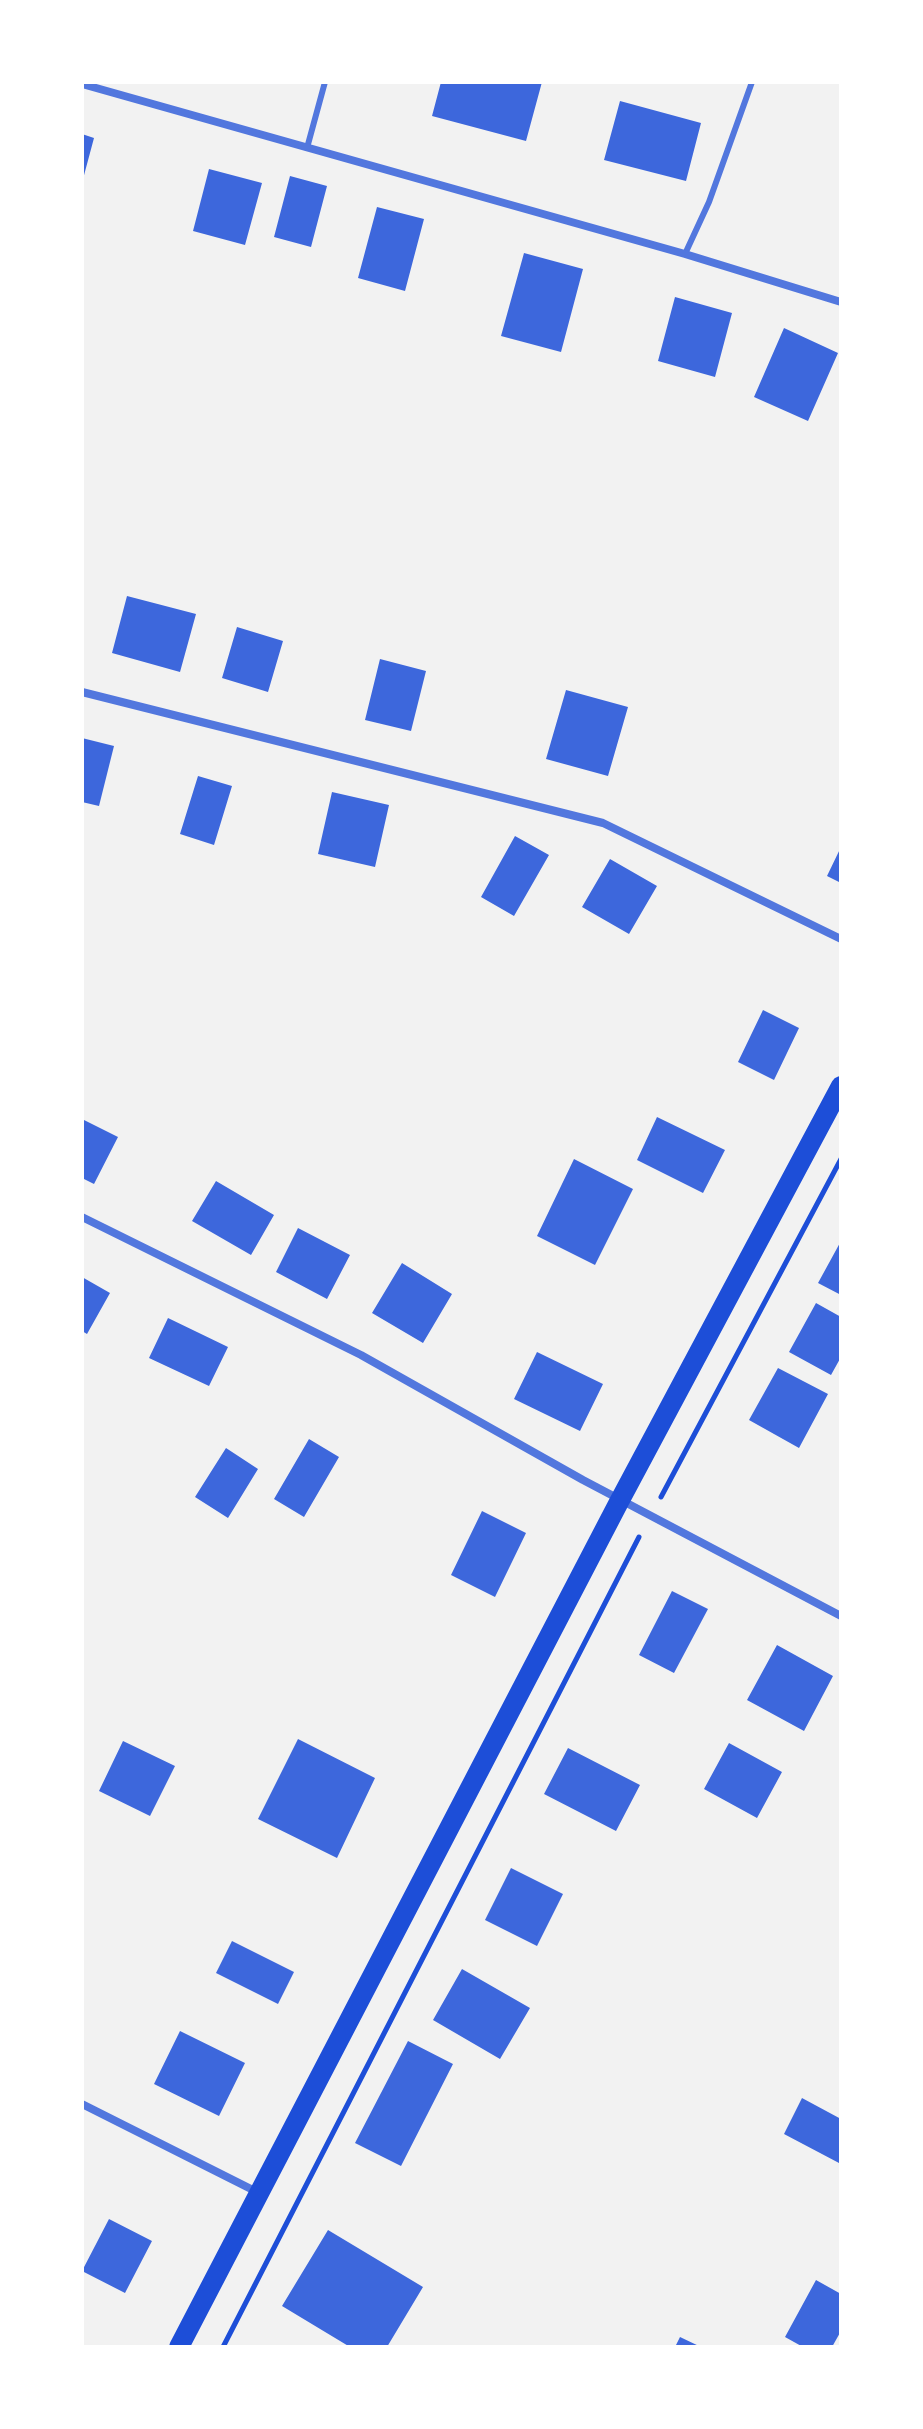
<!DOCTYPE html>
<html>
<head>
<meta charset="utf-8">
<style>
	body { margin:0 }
	#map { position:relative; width:923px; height:2429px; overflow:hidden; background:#f2f2f2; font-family:Ubuntu,sans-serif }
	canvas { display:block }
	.frame { position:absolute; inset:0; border:84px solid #fff; pointer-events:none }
</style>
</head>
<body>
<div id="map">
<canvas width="923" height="2429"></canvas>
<div class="frame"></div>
</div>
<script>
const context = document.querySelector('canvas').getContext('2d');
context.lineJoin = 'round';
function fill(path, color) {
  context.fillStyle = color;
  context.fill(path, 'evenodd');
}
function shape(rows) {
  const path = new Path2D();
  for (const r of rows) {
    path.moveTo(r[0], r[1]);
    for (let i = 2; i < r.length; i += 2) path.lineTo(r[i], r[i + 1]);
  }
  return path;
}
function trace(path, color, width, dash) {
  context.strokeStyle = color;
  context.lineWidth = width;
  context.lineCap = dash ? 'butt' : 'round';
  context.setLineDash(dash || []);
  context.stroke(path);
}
fill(shape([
	[441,82,542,82,526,141,432,116],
	[620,101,701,123,686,181,604,160],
	[82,134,94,138,83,179,82,179],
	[209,169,262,183,245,245,193,231],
	[290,176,327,186,311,247,274,237],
	[377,207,424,219,405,291,358,278],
	[524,253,583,269,561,352,501,336],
	[675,297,732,313,715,377,658,361],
	[784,328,838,353,808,421,754,397],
	[127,596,196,614,180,672,112,653],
	[237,627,283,641,268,692,222,678],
	[380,659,426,671,411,731,365,720],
	[566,690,628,707,608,776,546,759],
	[82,738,114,746,99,806,82,802],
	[198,776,232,786,214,845,180,834],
	[332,792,389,805,375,867,318,854],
	[515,836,549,855,514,916,481,897],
	[841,847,841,883,827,876],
	[610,859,657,886,629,934,582,907],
	[763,1010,799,1028,774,1080,738,1062],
	[657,1117,725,1150,703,1193,637,1160],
	[82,1119,118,1137,94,1184,82,1178],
	[574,1159,633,1189,595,1265,537,1236],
	[216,1181,274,1215,251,1255,192,1221],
	[298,1228,350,1255,327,1299,276,1272],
	[841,1241,841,1295,818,1283],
	[402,1263,452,1294,423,1343,372,1313],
	[82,1277,110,1293,87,1334,82,1331],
	[816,1303,841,1317,841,1357,831,1375,789,1352],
	[168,1318,228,1347,209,1386,149,1358],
	[537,1352,603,1384,580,1431,514,1399],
	[778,1368,828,1394,799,1448,749,1420],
	[309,1439,339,1457,304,1517,274,1499],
	[226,1448,258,1469,228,1518,195,1497],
	[482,1511,526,1533,495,1597,451,1575],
	[672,1591,708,1609,674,1673,639,1655],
	[777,1645,833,1676,804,1731,747,1700],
	[298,1739,375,1778,337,1858,258,1819],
	[123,1741,175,1766,150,1816,99,1791],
	[729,1743,782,1772,757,1818,704,1789],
	[568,1748,640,1785,616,1831,544,1794],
	[511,1868,563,1894,537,1946,485,1920],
	[232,1941,294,1972,278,2004,216,1973],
	[462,1969,530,2008,500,2059,433,2020],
	[180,2031,245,2063,219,2116,154,2084],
	[408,2041,453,2064,401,2166,355,2143],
	[802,2098,841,2119,841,2159,839,2163,784,2134],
	[109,2219,152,2241,125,2293,82,2271],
	[328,2230,423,2287,387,2347,350,2347,282,2306],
	[816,2280,841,2294,841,2331,832,2347,803,2347,785,2337],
	[680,2337,701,2347,675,2347]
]), '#3d67dc');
trace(shape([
	[661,1497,841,1159],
	[223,2347,639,1537]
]), '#1d4ed8', 5);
trace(shape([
	[307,148,325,82],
	[685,254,709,202,752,82]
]), '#5277de', 6);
trace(shape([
	[82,84,685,254,841,302],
	[82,692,603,823,841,939],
	[82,1217,361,1355,583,1480,841,1616],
	[82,2104,259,2193]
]), '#5277de', 8);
trace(shape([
	[179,2347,620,1500,841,1086]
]), '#1d4ed8', 20);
</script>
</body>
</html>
